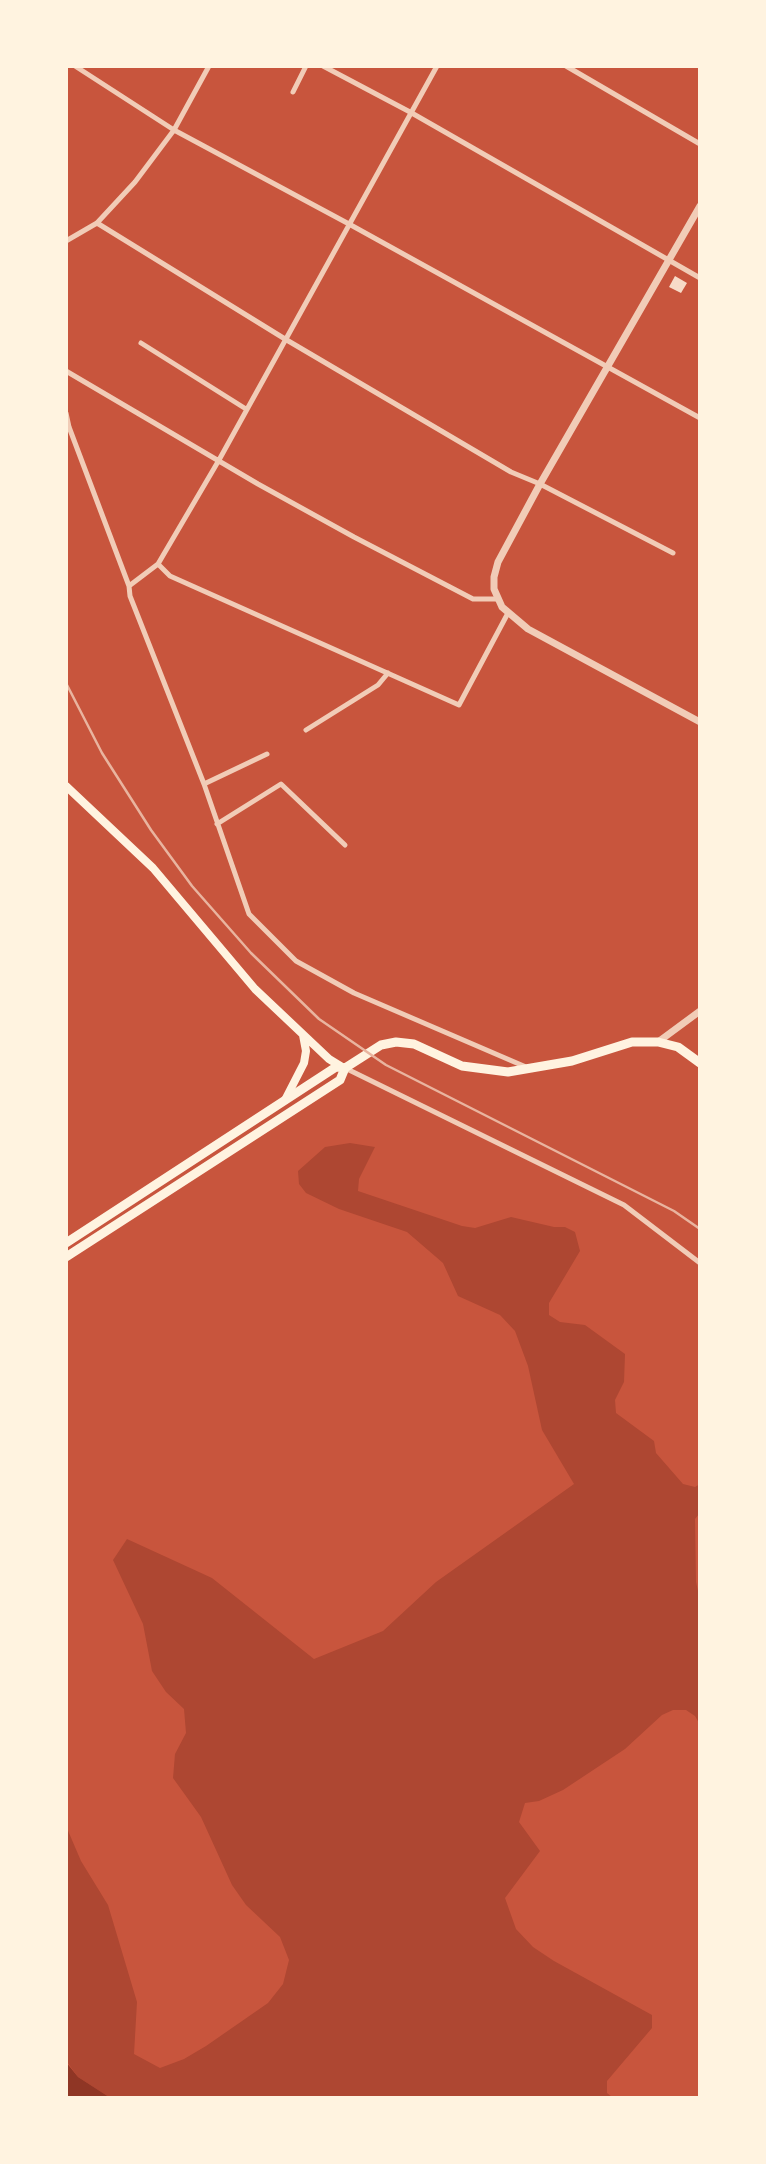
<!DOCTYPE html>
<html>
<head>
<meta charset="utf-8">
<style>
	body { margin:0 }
	#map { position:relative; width:766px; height:2164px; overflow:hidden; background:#c8553d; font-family:Roboto,sans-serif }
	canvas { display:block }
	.frame { position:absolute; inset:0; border:68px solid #fff3e0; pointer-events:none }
</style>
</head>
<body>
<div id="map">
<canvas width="766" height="2164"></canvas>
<div class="frame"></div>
</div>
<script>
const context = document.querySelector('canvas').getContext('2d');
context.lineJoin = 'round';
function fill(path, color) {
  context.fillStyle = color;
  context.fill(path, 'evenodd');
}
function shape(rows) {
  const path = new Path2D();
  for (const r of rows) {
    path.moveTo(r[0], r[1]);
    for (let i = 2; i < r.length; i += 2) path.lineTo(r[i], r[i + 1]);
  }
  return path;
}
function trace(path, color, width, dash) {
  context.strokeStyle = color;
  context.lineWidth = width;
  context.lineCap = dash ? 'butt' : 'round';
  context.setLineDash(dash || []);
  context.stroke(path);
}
fill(shape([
	[350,1143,375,1147,359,1179,358,1191,462,1226,475,1228,511,1217,554,1227,565,1227,575,1232,580,1251,549,1303,549,1315,560,1322,585,1325,625,1354,624,1382,615,1400,616,1413,654,1441,656,1453,683,1484,695,1487,700,1484,699,1514,695,1519,696,1582,700,1600,699,1723,695,1716,686,1710,673,1710,662,1715,625,1749,563,1790,539,1801,525,1803,519,1822,540,1851,505,1898,516,1929,533,1947,554,1961,652,2015,652,2028,607,2081,607,2093,612,2097,109,2097,78,2077,67,2062,66,1826,81,1861,108,1905,137,2002,134,2054,160,2068,184,2059,206,2046,268,2003,283,1984,289,1960,280,1937,246,1905,232,1885,201,1817,173,1778,175,1754,186,1733,184,1709,166,1692,152,1671,143,1624,113,1560,127,1539,212,1578,314,1659,383,1631,436,1582,574,1484,542,1430,528,1366,515,1331,500,1315,458,1296,443,1263,407,1232,339,1209,306,1193,299,1184,298,1171,325,1147]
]), '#ae4732');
fill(shape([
	[66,2062,78,2077,109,2097,67,2097]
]), '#8f3625');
fill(shape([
	[675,276,687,283,681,293,669,287]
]), '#f7dbc8');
trace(shape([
	[75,66,174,130,349,224,700,418],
	[323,66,410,112,700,278],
	[566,66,700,144],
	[293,92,306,66],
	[97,223,285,339,511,472,540,484,673,553],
	[66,241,97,223,135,182,174,130,209,66],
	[141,343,246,409],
	[66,371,258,484,354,537,473,599,497,599],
	[66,413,69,427,129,586,130,596,204,784,249,914,296,961,354,993,526,1067],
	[158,564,170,576,459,705,508,613],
	[129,586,158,564,219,460,437,66],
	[306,730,378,685,388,673],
	[204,784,267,754],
	[217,824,281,784,345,845],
	[345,1068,624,1205,700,1263]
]), '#f1ccb7', 5);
trace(shape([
	[700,206,540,484,498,562,494,577,494,589,502,607,528,629,700,722],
	[658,1042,700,1011]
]), '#f1ccb7', 7);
trace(shape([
	[66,786,153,868,255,989,329,1059,342,1067],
	[285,1100,304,1063,306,1051,303,1035]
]), '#fff3e0', 8);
trace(shape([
	[345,1068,381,1045,396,1042,414,1044,462,1066,508,1072,572,1061,632,1042,658,1042,678,1047,700,1063],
	[66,1243,336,1067,345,1068],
	[66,1257,340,1080,345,1068]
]), '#fff3e0', 9);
trace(shape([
	[66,683,102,753,151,830,192,886,251,953,319,1019,386,1065,674,1211,700,1229]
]), '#e9b49f', 2.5);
</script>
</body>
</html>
